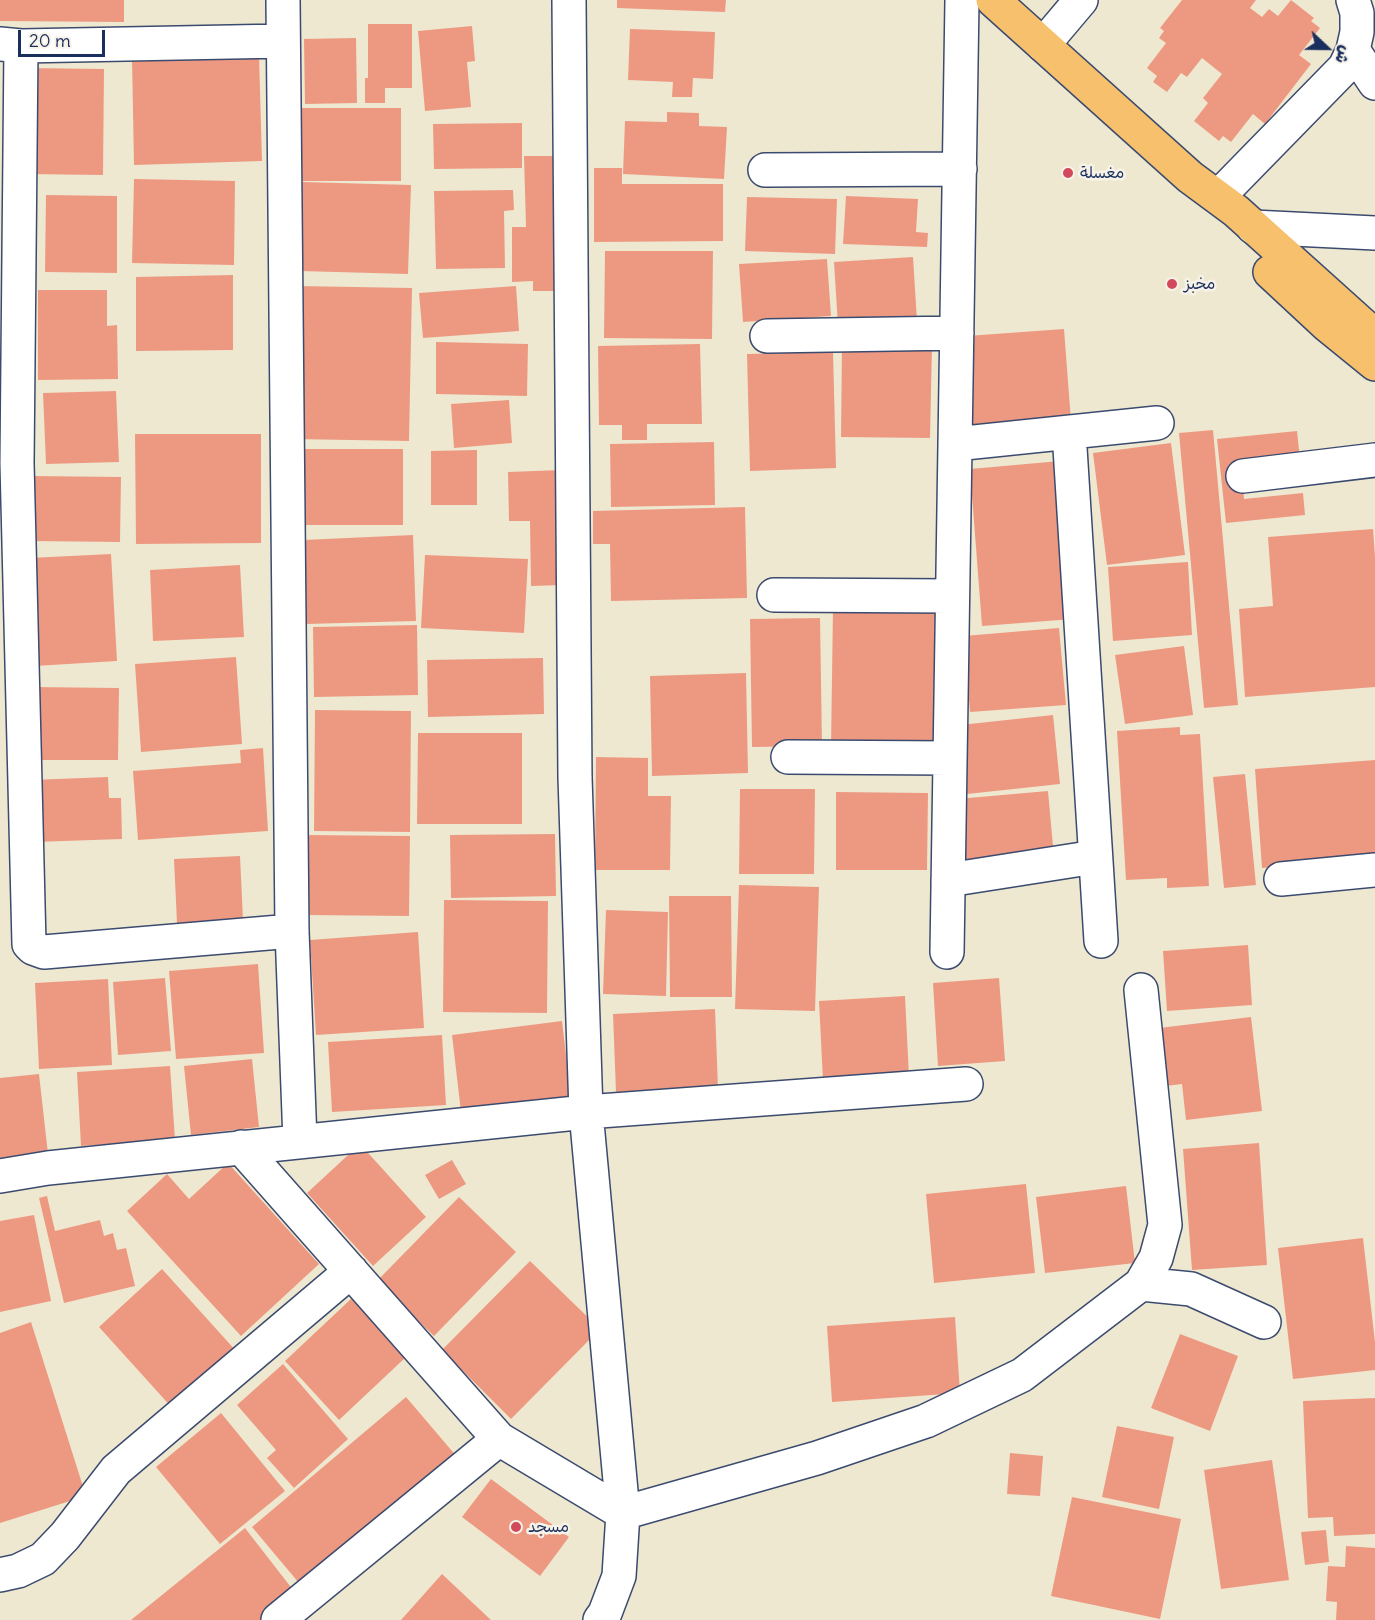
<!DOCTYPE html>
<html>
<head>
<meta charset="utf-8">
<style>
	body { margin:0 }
	#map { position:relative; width:1375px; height:1620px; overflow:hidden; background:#efe8d0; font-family:Delius,"Playpen Sans Arabic",sans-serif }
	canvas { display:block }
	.north { position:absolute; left:1297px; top:18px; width:60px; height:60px; -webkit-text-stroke:4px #f7f3e8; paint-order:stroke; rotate:112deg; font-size:16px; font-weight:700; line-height:24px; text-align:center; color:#1b2f5e }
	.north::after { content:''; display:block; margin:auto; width:21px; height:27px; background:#1b2f5e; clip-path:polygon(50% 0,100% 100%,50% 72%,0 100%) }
	.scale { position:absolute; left:18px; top:30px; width:87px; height:27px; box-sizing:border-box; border:3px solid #1b2f5e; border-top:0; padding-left:8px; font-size:18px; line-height:21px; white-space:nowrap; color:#1b2f5e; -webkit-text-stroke:4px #f7f3e8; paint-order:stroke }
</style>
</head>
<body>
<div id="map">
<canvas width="1375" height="1620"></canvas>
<div class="north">ش</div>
<div class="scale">20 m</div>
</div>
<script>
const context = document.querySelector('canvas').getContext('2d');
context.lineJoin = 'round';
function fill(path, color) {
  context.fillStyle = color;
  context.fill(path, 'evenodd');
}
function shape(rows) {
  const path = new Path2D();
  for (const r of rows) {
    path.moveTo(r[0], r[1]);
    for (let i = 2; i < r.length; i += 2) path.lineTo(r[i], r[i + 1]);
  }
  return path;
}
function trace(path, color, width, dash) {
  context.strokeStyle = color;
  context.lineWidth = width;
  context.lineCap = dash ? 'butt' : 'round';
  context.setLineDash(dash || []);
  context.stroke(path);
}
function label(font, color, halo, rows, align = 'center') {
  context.font = font + ' Delius,"Playpen Sans Arabic",sans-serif';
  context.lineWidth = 5;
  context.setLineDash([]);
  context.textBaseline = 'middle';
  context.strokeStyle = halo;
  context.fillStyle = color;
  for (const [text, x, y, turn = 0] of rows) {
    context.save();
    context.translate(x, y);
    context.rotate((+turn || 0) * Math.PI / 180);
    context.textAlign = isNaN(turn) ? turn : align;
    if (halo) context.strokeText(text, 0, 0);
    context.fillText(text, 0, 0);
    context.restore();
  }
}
fill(shape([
	[0,0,124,0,124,22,0,21],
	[617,0,726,0,725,12,617,8],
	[1182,0,1256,0,1250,8,1262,17,1269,9,1278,16,1291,0,1314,18,1311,21,1320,28,1299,55,1311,64,1265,124,1253,114,1231,142,1223,136,1219,141,1194,121,1208,103,1203,98,1222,74,1202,58,1187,77,1181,73,1167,92,1153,82,1157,76,1147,68,1166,43,1159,38,1164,31,1160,28],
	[368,24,412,24,412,88,385,88,385,103,365,103,365,78,368,78],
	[472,26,475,61,467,62,471,107,425,111,418,31],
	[630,29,715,32,713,79,693,78,692,97,672,97,673,82,628,80],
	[356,38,357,103,305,104,304,39],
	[259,55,262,161,134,165,132,59],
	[26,68,104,69,103,175,25,174],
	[296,108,401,108,401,181,296,181],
	[667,112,699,113,699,126,727,127,724,179,623,174,625,121,667,122],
	[522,123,522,168,434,169,433,124],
	[524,156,555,156,556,291,533,291,533,281,512,282,512,227,526,227],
	[594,168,622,168,622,184,723,184,723,241,594,242],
	[134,179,235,181,234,265,132,263],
	[302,182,411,185,408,274,300,271],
	[513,190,514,210,504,211,505,268,436,269,434,191],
	[46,195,117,196,117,273,45,272],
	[846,196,918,199,916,232,928,233,927,247,843,244],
	[747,197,837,199,835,254,745,251],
	[605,251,713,251,712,339,604,338],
	[913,257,917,321,838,326,834,262],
	[827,259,831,316,743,322,739,264],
	[233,275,233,350,136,351,136,277],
	[296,286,412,288,409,441,293,439],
	[516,286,519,331,423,338,419,293],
	[38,290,107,290,107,326,117,325,118,379,38,380],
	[1064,329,1071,421,973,428,967,336],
	[436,342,528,344,527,396,436,394],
	[700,344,702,424,647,424,647,440,622,440,622,425,599,425,598,346],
	[842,344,932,345,930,438,841,437],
	[833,352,836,468,750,471,747,354],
	[116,391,119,462,46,464,43,393],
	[509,400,512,443,454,448,451,404],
	[1213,430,1238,705,1204,708,1179,433],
	[1297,431,1300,459,1241,465,1244,499,1303,493,1305,515,1226,523,1217,439],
	[135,434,261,434,261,543,136,544],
	[714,442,715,505,611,507,610,444],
	[1171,443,1185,555,1107,565,1093,453],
	[299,449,403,449,403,525,300,525],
	[477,450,477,505,431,505,431,451],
	[1060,461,1073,619,982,626,970,469],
	[561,470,564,585,531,586,530,521,509,521,508,472],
	[31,476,121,477,120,542,30,541],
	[745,507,747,598,611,601,610,544,593,544,593,511],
	[1373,529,1375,557,1375,687,1245,697,1239,609,1273,606,1268,537],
	[413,535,416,621,306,624,303,540],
	[111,554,117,661,35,666,29,558],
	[425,555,528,559,524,633,421,628],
	[1188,562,1192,635,1113,641,1108,567],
	[240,565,244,637,153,641,150,570],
	[833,607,935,609,933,749,831,748],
	[820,618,822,746,752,747,750,619],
	[417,625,418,695,314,697,313,627],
	[1059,628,1066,705,970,712,964,636],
	[1184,646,1193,715,1125,724,1115,655],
	[236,657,242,744,141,752,135,664],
	[543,658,544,714,428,717,427,660],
	[746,673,748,773,652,776,650,676],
	[32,687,119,688,118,760,32,760],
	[315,710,411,711,410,832,314,831],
	[1053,715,1060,784,958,795,951,726],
	[1180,727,1180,735,1200,734,1209,886,1167,888,1167,878,1126,880,1117,731],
	[418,733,522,733,522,824,417,824],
	[263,748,268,831,138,840,133,771,241,763,240,750],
	[596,757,648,758,648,796,671,796,670,870,595,870],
	[1375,760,1375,860,1262,868,1255,769],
	[1245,774,1256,885,1224,888,1213,777],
	[108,777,109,798,121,798,122,839,34,842,31,780],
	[740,789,815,789,814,874,739,874],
	[1048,791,1054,857,963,866,957,799],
	[836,792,928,793,927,870,836,870],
	[555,834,556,896,451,898,450,835],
	[308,835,410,836,409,916,307,915],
	[240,856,243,920,177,923,174,859],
	[739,885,819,887,815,1011,735,1009],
	[669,896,731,896,732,997,670,997],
	[444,900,548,901,547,1013,443,1012],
	[606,910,668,912,666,996,603,994],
	[418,932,424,1028,316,1035,310,940],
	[1248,945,1252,1005,1167,1011,1163,951],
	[258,964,264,1053,176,1059,169,971],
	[165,978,171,1051,118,1055,113,982],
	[999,978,1005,1061,938,1066,933,983],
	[108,979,112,1065,39,1069,35,983],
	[905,996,909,1077,823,1081,819,1001],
	[715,1009,718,1088,616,1092,613,1014],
	[1251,1017,1262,1111,1186,1120,1182,1084,1166,1086,1159,1028],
	[562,1021,571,1098,461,1112,452,1035],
	[442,1035,446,1105,332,1112,328,1042],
	[252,1059,259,1127,191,1135,184,1066],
	[170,1066,175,1140,81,1146,77,1072],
	[39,1074,48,1154,0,1159,0,1078],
	[1259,1143,1267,1265,1192,1270,1183,1149],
	[360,1144,426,1217,373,1266,307,1193],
	[452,1160,466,1184,439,1199,425,1175],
	[228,1163,319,1264,241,1336,127,1211,167,1174,189,1199],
	[1026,1184,1035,1273,934,1283,926,1194],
	[1126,1186,1135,1263,1045,1273,1036,1197],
	[47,1196,55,1231,100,1220,104,1236,113,1233,117,1250,126,1248,135,1286,64,1303,39,1198],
	[459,1197,516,1252,434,1336,377,1281],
	[34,1215,51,1301,0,1312,0,1221],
	[1363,1238,1375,1342,1375,1370,1293,1379,1278,1248],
	[530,1261,600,1329,511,1419,442,1350],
	[162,1269,237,1352,174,1410,99,1327],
	[352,1298,406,1357,339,1420,285,1361],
	[955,1317,960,1393,832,1402,827,1326],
	[31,1322,86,1496,0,1523,0,1333],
	[1180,1334,1238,1356,1210,1431,1151,1408],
	[283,1364,348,1439,294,1488,267,1458,276,1450,237,1405],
	[406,1397,458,1458,304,1589,252,1527],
	[1375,1398,1375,1534,1334,1536,1333,1517,1308,1518,1303,1401],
	[221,1413,285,1491,220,1544,156,1467],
	[1117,1426,1174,1437,1159,1509,1102,1497],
	[1010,1453,1043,1456,1040,1496,1007,1494],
	[1272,1460,1289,1580,1221,1589,1204,1470],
	[491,1479,569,1537,540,1576,462,1517],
	[1072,1497,1181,1519,1160,1619,1051,1596],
	[245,1528,297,1595,266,1620,131,1620],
	[1326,1530,1329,1562,1305,1565,1301,1532],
	[1346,1546,1375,1548,1375,1620,1336,1620,1337,1602,1326,1601,1328,1566,1345,1567],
	[442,1574,491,1620,401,1620]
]), '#ed9982');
const minor = shape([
	[283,0,292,931,300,1141],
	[569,0,575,777,586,1112,623,1513,619,1576,605,1613,600,1620],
	[0,44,21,46,283,41],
	[1043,45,1081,0],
	[21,46,17,463,29,944,33,948,44,952,292,931],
	[1353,50,1375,83],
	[765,170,960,169],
	[1218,197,1345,67,1353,50,1357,32,1357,13,1353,0],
	[1253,227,1375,233],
	[767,336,957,333],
	[1069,432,1101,941],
	[955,444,1157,423],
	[1243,476,1375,460],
	[774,595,952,596],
	[788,757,950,758],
	[1281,879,1375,870],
	[948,880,1095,857],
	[947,952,962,0],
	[241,1147,499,1439,623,1513,817,1458,926,1421,1022,1375,1141,1284,1156,1258,1165,1225,1141,990],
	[0,1176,48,1168,586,1112,966,1084],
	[1141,1284,1191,1289,1264,1322],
	[0,1575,18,1571,43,1559,65,1536,116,1470,351,1271],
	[278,1620,499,1439]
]);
const major = shape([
	[993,0,1190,177,1236,211,1375,336],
	[1270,272,1327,325,1375,364]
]);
trace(minor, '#3b4b6f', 36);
trace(major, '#3b4b6f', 36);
trace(minor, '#fff', 33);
trace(major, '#f7c06c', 33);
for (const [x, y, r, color] of [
	[1068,173,6,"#d1495b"],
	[1172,284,6,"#d1495b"],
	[516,1527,6,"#d1495b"]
]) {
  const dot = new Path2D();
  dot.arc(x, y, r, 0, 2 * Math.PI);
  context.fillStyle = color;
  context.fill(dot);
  trace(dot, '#f7f3e8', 2);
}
label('16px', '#1b2f5e', '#f7f3e8', [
	["مغسلة",1080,173],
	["مخبز",1184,284],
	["مسجد",528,1527]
], 'left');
</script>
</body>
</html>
